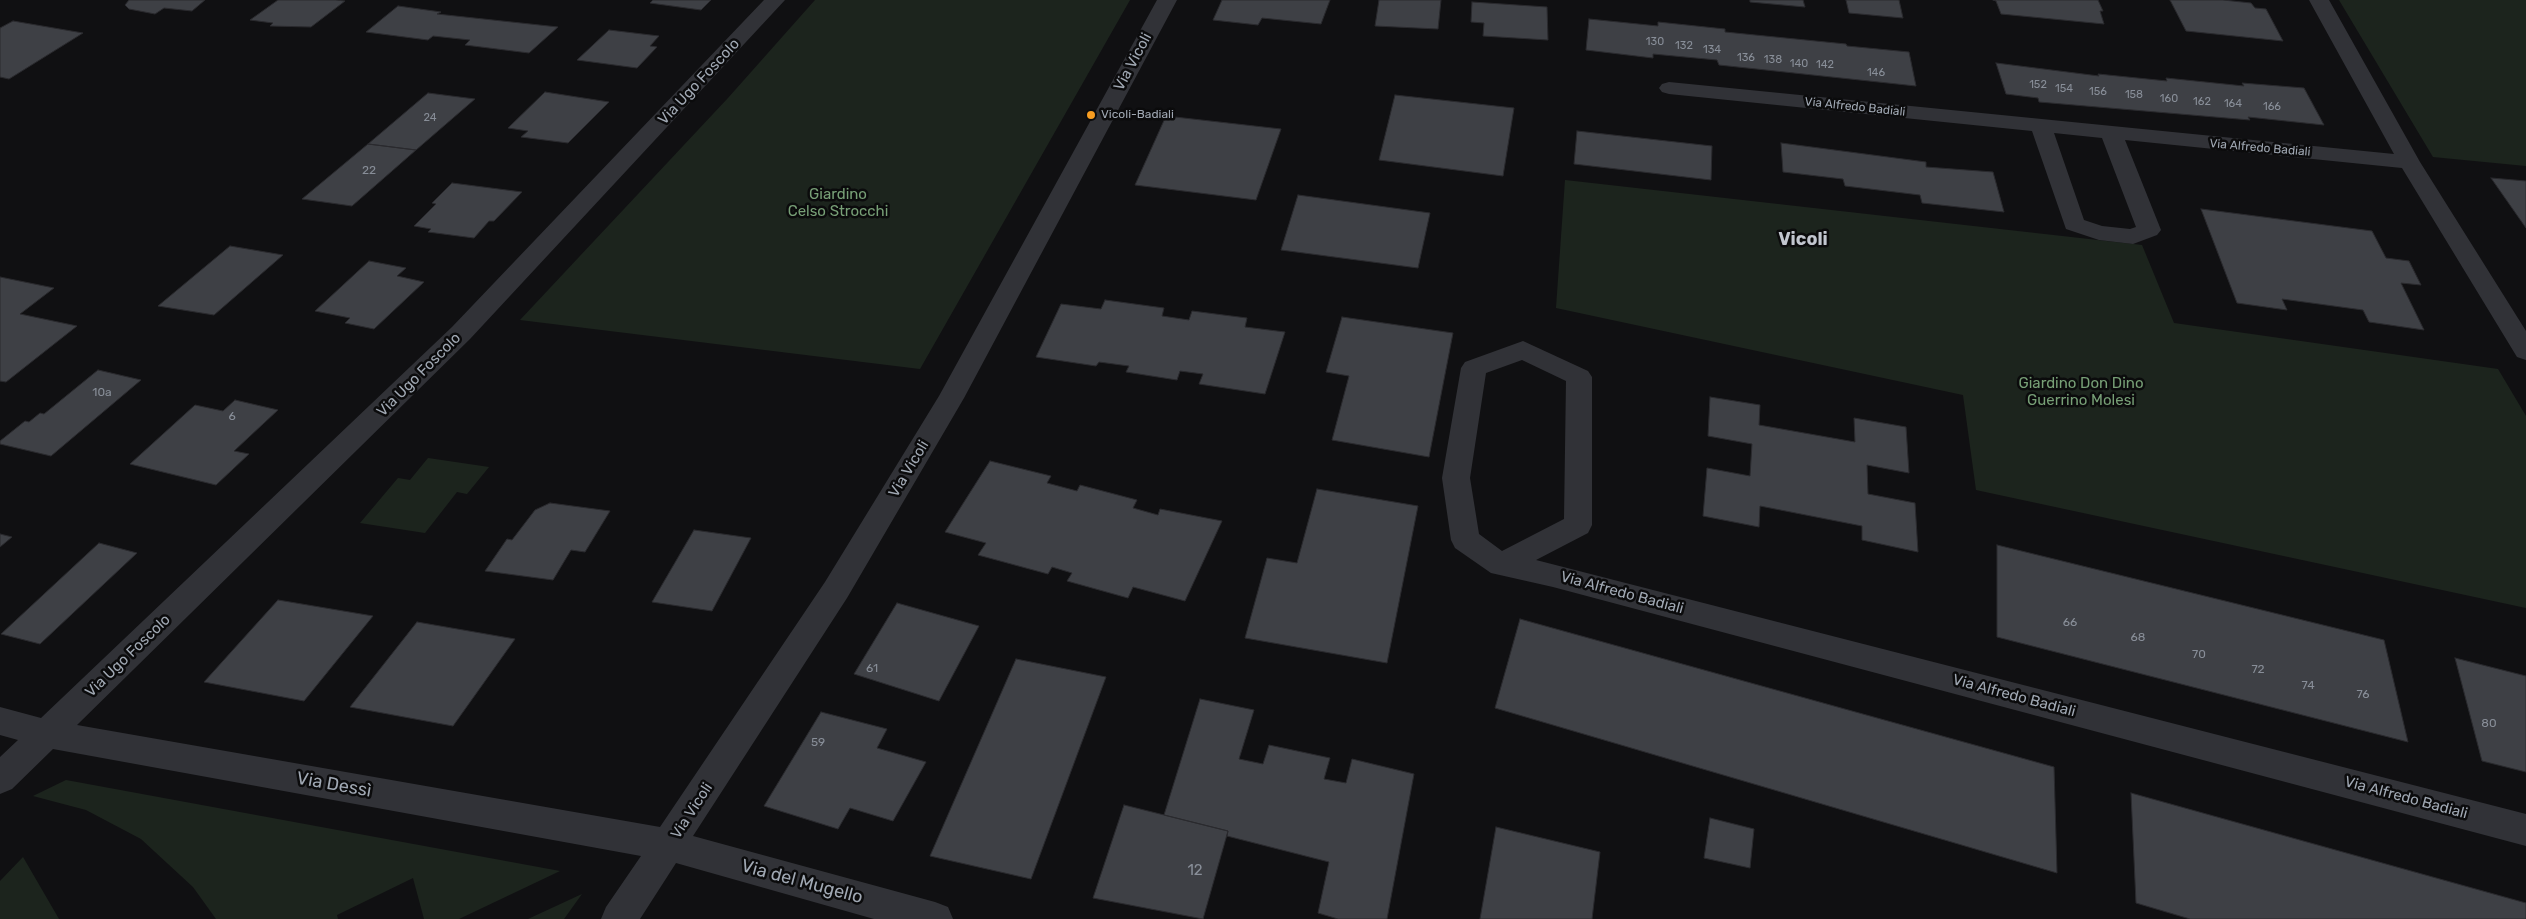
<!DOCTYPE html>
<html>
<head>
<meta charset="utf-8">
<style>
	body { margin:0 }
	canvas { display:block; background:#101012 }
</style>
</head>
<body>
<canvas width="2526" height="919"></canvas>
<script>
const context = document.querySelector('canvas').getContext('2d');
context.lineJoin = 'round';
function fill(path, color) {
  context.fillStyle = color;
  context.fill(path, 'evenodd');
}
function shape(rows) {
  const path = new Path2D();
  for (const r of rows) {
    path.moveTo(r[0], r[1]);
    for (let i = 2; i < r.length; i += 2) path.lineTo(r[i], r[i + 1]);
  }
  return path;
}
function trace(path, color, width, dash) {
  context.strokeStyle = color;
  context.lineWidth = width;
  context.lineCap = dash ? 'butt' : 'round';
  context.setLineDash(dash || []);
  context.stroke(path);
}
function label(font, color, halo, rows, align = 'center') {
  context.font = font + ' Rubik,sans-serif';
  context.lineWidth = 5;
  context.setLineDash([]);
  context.textBaseline = 'middle';
  context.strokeStyle = halo;
  context.fillStyle = color;
  for (const [text, x, y, turn = 0] of rows) {
    context.save();
    context.translate(x, y);
    context.rotate((+turn || 0) * Math.PI / 180);
    context.textAlign = isNaN(turn) ? turn : align;
    if (halo) context.strokeText(text, 0, 0);
    context.fillText(text, 0, 0);
    context.restore();
  }
}
fill(shape([
	[815,0,1130,0,920,369,520,320,728,98],
	[2339,0,2526,0,2526,166,2433,157],
	[1565,180,2142,245,2174,323,2498,369,2526,416,2526,608,1976,490,1963,395,1556,308],
	[428,458,489,467,467,494,457,492,425,533,360,523,398,478,410,480],
	[66,780,560,871,459,919,424,919,413,878,337,915,338,919,216,919,193,887,141,839,86,810,33,796],
	[23,857,59,919,0,919,0,881],
	[582,894,564,919,528,919]
]), '#1c241d');
const building = shape([
	[129,0,205,0,192,11,164,8,155,14,129,9,125,5,129,0],
	[278,0,336,0,345,1,311,27,270,26,273,23,250,20,278,0],
	[653,0,711,0,701,10,650,3,653,0],
	[1222,0,1330,0,1321,24,1262,18,1258,25,1213,20,1222,0],
	[1379,0,1441,0,1438,29,1375,26,1379,0],
	[1750,0,1803,0,1805,7,1750,2,1750,0],
	[1846,0,1899,0,1903,18,1849,13,1846,0],
	[1993,0,2098,0,2103,11,2100,11,2104,24,2001,14,1996,1,1993,0],
	[2170,0,2223,0,2251,3,2255,8,2266,9,2283,41,2186,31,2170,0],
	[1472,2,1547,7,1548,40,1483,36,1484,23,1471,22,1472,2],
	[398,6,441,12,437,14,558,27,529,53,465,45,470,40,433,36,428,40,366,32,398,6],
	[1589,19,1658,26,1658,22,1725,29,1725,32,1846,44,1847,46,1909,52,1916,86,1719,65,1717,60,1653,54,1653,58,1586,50,1589,19],
	[13,21,83,33,9,79,0,77,0,28,13,21],
	[609,30,659,36,650,46,657,47,637,68,577,60,609,30],
	[1996,63,2099,76,2098,74,2167,81,2166,78,2244,86,2242,83,2304,88,2324,125,2248,117,2250,120,2039,102,2038,98,2006,94,1996,63],
	[545,92,609,102,568,143,521,137,528,131,508,128,545,92],
	[428,93,475,99,416,150,368,144,428,93],
	[1395,95,1514,108,1503,176,1379,160,1395,95],
	[1166,116,1281,129,1256,200,1135,185,1166,116],
	[1577,131,1712,146,1711,180,1574,164,1577,131],
	[1781,143,1926,162,1926,167,1993,172,2004,212,1922,203,1920,195,1845,186,1843,179,1783,172,1781,143],
	[368,144,416,150,352,206,302,199,368,144],
	[2491,178,2526,181,2526,228,2491,178],
	[452,183,522,192,494,221,489,221,474,238,428,232,431,229,414,226,436,204,432,203,452,183],
	[1298,195,1430,213,1418,268,1281,250,1298,195],
	[2201,209,2372,231,2386,258,2409,261,2421,285,2401,283,2424,330,2369,322,2363,310,2282,299,2287,310,2237,303,2201,209],
	[230,246,283,255,214,315,158,306,230,246],
	[369,261,406,268,397,276,424,282,374,329,345,323,350,318,315,311,369,261],
	[0,277,54,288,20,314,77,326,6,382,0,381,0,277],
	[1105,300,1164,308,1162,316,1189,320,1192,311,1247,318,1245,327,1285,332,1265,394,1199,384,1203,374,1180,371,1177,380,1126,372,1129,366,1099,362,1096,366,1036,357,1061,304,1101,309,1105,300],
	[1342,317,1453,333,1429,457,1332,440,1349,376,1326,372,1342,317],
	[98,370,141,380,51,456,0,444,0,441,25,421,29,422,40,413,44,414,98,370],
	[1710,397,1760,405,1759,425,1855,442,1854,418,1906,427,1909,473,1867,465,1868,494,1915,503,1918,552,1862,540,1862,526,1760,506,1759,527,1703,516,1707,468,1750,476,1752,444,1708,436,1710,397],
	[235,400,278,410,234,451,249,454,216,485,130,464,195,405,223,411,235,400],
	[990,461,1051,476,1047,483,1077,491,1080,485,1137,500,1133,508,1158,515,1160,509,1222,521,1185,601,1133,587,1128,598,1067,581,1072,573,1052,567,1048,574,978,555,986,543,945,532,990,461],
	[1317,489,1418,506,1387,663,1245,638,1267,558,1297,563,1317,489],
	[550,503,610,511,585,552,571,550,553,580,485,571,507,539,512,540,535,510,550,503],
	[694,530,751,538,712,611,652,602,694,530],
	[0,534,12,537,0,547,0,534],
	[99,543,137,553,40,644,1,634,99,543],
	[1997,545,2384,640,2408,742,1997,637,1997,545],
	[278,600,373,616,304,701,204,682,278,600],
	[897,603,979,626,939,701,854,674,897,603],
	[1520,619,2054,767,2057,873,1495,708,1520,619],
	[417,622,515,639,453,726,350,707,417,622],
	[2455,658,2526,676,2526,772,2482,761,2455,658],
	[1016,659,1106,677,1031,879,930,856,1016,659],
	[1200,699,1254,710,1239,759,1263,764,1269,745,1330,758,1324,779,1346,783,1352,759,1414,774,1387,919,1338,919,1318,913,1329,862,1227,836,1228,831,1164,815,1200,699],
	[821,712,887,729,877,748,926,762,893,821,850,808,838,829,764,806,821,712],
	[2131,793,2526,903,2526,919,2190,919,2136,903,2131,793],
	[1124,805,1228,831,1203,919,1093,898,1124,805],
	[1710,818,1754,829,1750,868,1704,858,1710,818],
	[1496,827,1600,852,1592,919,1480,919,1496,827]
]);
fill(building, '#3e4045');
trace(building, '#2a2a2e', 1);
fill(shape([
	[764,0,785,0,470,339,77,725,660,827,825,582,939,396,1157,0,1177,0,964,398,847,598,693,836,935,902,948,907,953,919,874,919,676,863,640,919,601,919,606,907,641,856,53,749,12,789,0,794,0,757,18,740,0,735,0,707,41,718,452,327,764,0],
	[2309,0,2329,0,2420,162,2526,331,2526,360,2517,357,2402,168,2125,140,2161,230,2157,235,2133,244,2099,240,2066,229,2032,131,1669,94,1662,92,1659,88,1662,84,1669,82,2394,154,2309,0],
	[2054,133,2102,138,2136,227,2130,229,2102,226,2084,220,2054,133],
	[1523,341,1588,371,1592,377,1592,525,1588,533,1536,560,2526,814,2526,846,1553,587,1491,573,1455,548,1451,540,1442,478,1461,368,1465,362,1523,341],
	[1522,360,1566,381,1564,519,1502,551,1479,534,1470,478,1486,373,1522,360]
]), '#313237');
for (const [x, y, r, color] of [
	[1091,115,5,"#f89d21"]
]) {
  const dot = new Path2D();
  dot.arc(x, y, r, 0, 2 * Math.PI);
  context.fillStyle = color;
  context.fill(dot);
  trace(dot, '#0b0b0c', 2);
}
label('11px', '#888e98', null, [
	["130",1655,42],
	["132",1684,46],
	["134",1712,50],
	["136",1746,58],
	["138",1773,60],
	["140",1799,64],
	["142",1825,65],
	["146",1876,73],
	["152",2038,85],
	["154",2064,89],
	["156",2098,92],
	["158",2134,95],
	["160",2169,99],
	["162",2202,102],
	["164",2233,104],
	["166",2272,107],
	["24",430,118]
]);
label('12px', '#a0a8b3', '#0b0b0c', [
	["Via Alfredo Badiali",1855,107,6],
	["Via Alfredo Badiali",2260,148,5]
]);
label('12px', '#a0a8b3', '#0b0b0c', [
	["Vicoli-Badiali",1101,115]
], 'left');
label('12px', '#888e98', null, [
	["22",369,171],
	["10a",102,393],
	["6",232,417],
	["66",2070,623],
	["68",2138,638],
	["70",2199,655],
	["61",872,669],
	["72",2258,670],
	["74",2308,686],
	["76",2363,695],
	["80",2489,724],
	["59",818,743]
]);
label('15px', '#a0a8b3', '#0b0b0c', [
	["Via Vicoli",1133,62,-62],
	["Via Ugo Foscolo",699,82,-47],
	["Via Ugo Foscolo",419,375,-45],
	["Via Vicoli",909,469,-59],
	["Via Alfredo Badiali",1622,593,15],
	["Via Ugo Foscolo",128,656,-44],
	["Via Alfredo Badiali",2014,696,15],
	["Via Alfredo Badiali",2406,798,15],
	["Via Vicoli",692,811,-57]
]);
label('15px', '#779f76', '#0b0b0c', [
	["Giardino",838,195],
	["Celso Strocchi",838,212],
	["Giardino Don Dino",2081,384],
	["Guerrino Molesi",2081,401]
]);
label('15px', '#888e98', null, [
	["12",1195,871]
]);
label('bold 18px', '#c2c6cf', '#0b0b0c', [
	["Vicoli",1803,240]
]);
label('18px', '#a0a8b3', '#0b0b0c', [
	["Via Dessì",334,785,10],
	["Via del Mugello",802,882,15]
]);
</script>
</body>
</html>
